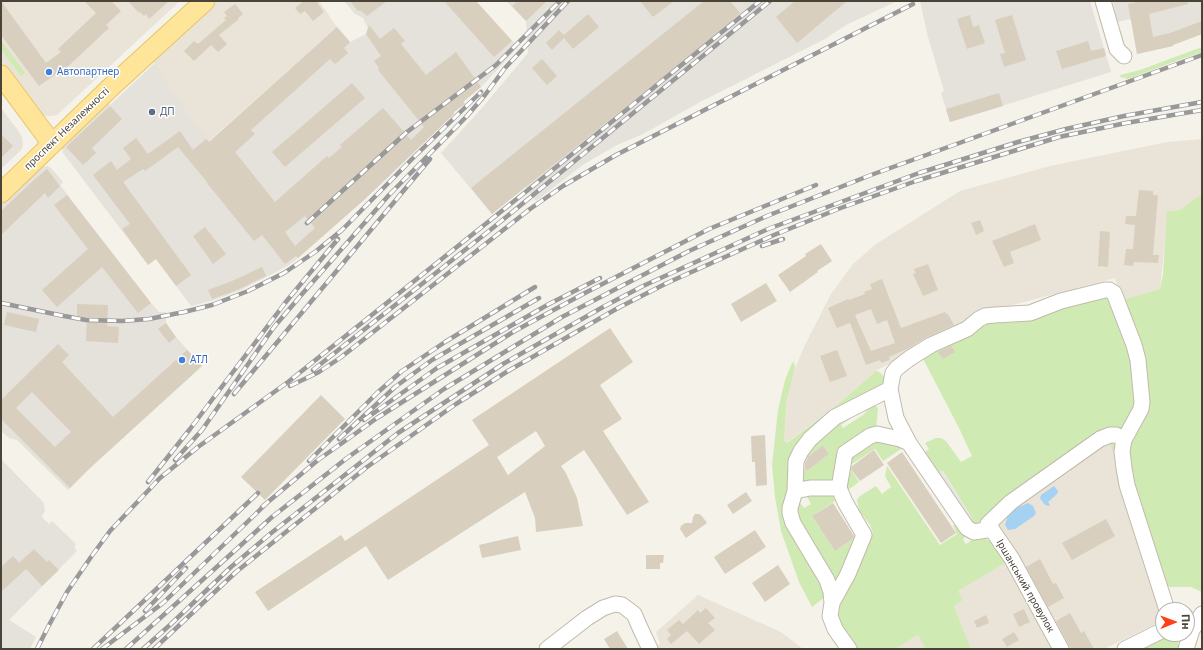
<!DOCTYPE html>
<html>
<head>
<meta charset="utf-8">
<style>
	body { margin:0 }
	#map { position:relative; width:1203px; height:650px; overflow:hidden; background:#f5f2ea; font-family:"Noto Sans",sans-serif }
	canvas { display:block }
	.frame { position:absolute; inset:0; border:2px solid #4a4338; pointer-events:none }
	.north { position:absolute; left:1155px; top:602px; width:40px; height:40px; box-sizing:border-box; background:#fff; border:1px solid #b7b4af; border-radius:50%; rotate:89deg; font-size:11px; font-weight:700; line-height:16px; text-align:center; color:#4a4338 }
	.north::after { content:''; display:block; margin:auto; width:14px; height:18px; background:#ff4117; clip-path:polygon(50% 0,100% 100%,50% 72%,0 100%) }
</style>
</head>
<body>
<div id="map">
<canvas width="1203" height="650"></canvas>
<div class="frame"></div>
<div class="north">Пн</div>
</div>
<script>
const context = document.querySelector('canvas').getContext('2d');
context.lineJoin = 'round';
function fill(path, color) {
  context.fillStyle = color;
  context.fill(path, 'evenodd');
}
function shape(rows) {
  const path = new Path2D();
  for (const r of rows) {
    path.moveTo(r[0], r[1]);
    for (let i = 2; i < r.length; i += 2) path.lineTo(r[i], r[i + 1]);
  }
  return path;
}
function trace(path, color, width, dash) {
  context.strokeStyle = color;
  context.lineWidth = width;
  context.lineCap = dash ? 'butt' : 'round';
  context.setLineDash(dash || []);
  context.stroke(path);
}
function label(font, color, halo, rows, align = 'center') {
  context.font = font + ' "Noto Sans",sans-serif';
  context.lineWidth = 3;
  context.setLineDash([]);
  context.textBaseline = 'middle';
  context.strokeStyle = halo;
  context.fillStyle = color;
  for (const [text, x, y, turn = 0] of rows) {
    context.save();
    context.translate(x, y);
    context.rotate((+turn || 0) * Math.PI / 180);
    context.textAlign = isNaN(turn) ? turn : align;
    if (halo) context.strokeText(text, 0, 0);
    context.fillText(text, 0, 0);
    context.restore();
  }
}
fill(shape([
	[1,1,180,1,57,115,51,116,44,116,35,110,1,62],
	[217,1,319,1,337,27,209,141,192,119,153,61],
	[1202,139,1202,197,1192,209,1167,211,1167,223,1160,289,1122,300,1115,278,1009,306,877,370,837,405,786,443,784,441,788,392,794,371,804,347,831,294,853,264,876,244,960,191,1050,166,1167,142],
	[1111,437,1163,615,1163,620,1104,649,1065,649,999,528,998,523,1022,498,1030,499],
	[1008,561,1056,649,971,649,954,606,963,600,957,591],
	[698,595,781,632,803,649,656,649,655,647,660,644,656,632],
	[918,635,926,649,895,649]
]), '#eae4d8');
fill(shape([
	[344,1,476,1,518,47,484,84,464,101,465,104,454,112,454,114,364,200,298,258,289,265,239,291,211,301,191,306,156,259,148,265,63,153,62,147,107,102,110,105,155,63,192,119,210,141,337,27,350,42,366,34,368,28,363,18,355,14],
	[506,1,897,1,846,25,825,39,702,101,643,134,615,146,584,164,536,201,525,187,492,214,441,153,482,108,528,53,526,21],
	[920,1,1090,1,1111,72,950,122,941,93,944,91,928,37],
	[1113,1,1202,1,1202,34,1173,45,1173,46,1137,54,1131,19,1117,22],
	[1,108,19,132,22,137,23,145,21,150,1,169],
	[48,166,51,168,63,182,60,185,151,303,159,312,166,312,166,323,176,337,202,366,89,469,68,490,17,440,9,438,1,431,1,205,39,169,42,167],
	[1,459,43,502,45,510,42,517,49,524,52,521,76,544,74,547,77,551,9,620,36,637,30,649,1,649]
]), '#e5e1db');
fill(shape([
	[1,40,25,73,21,76,1,49],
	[1202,47,1202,52,1168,64,1128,79,1120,77,1120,75,1140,70],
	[1202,194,1202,592,1191,587,1161,587,1146,536,1105,431,977,528,965,521,972,518,943,471,934,474,921,455,929,449,925,443,936,438,941,438,946,441,961,462,972,456,959,428,920,353,989,320,1101,295,1122,300,1160,289,1163,274,1167,211,1180,210],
	[794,362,795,367,787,399,784,441,787,443,837,405,876,371,879,372,885,377,887,384,810,434,790,490,825,597,812,607,799,582,781,531,775,497,772,465,778,410,785,380,792,363],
	[871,406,876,406,878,409,876,430,867,433,834,481,801,485,799,462,833,422,854,416,841,425,843,428,863,415],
	[823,445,829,454,807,471,801,463],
	[870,438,904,447,883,461,875,449,849,466,859,482,845,492,847,455],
	[887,466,940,545,957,534,953,526,959,522,966,535,963,540,966,544,975,538,984,538,995,544,1008,561,958,591,963,600,954,606,971,649,926,649,918,635,895,649,857,649,844,633,835,618,837,608,870,536,873,533,870,525,859,510,857,500,860,496,876,486,882,494,891,487,885,476],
	[805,493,833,494,835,501,812,516,835,551,858,536,837,585,793,514,798,504,800,503,804,508,811,504],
	[1166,636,1172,637,1177,641,1181,649,1137,649]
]), '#cfeab2');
fill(shape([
	[942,471,972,518,965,521,934,474]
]), '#e7e5e2');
fill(shape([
	[1054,486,1058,491,1057,494,1048,502,1050,505,1048,506,1044,504,1040,498,1041,495],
	[1028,503,1033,506,1036,513,1034,516,1015,529,1008,530,1005,525,1008,515,1012,510]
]), '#a5d1f3');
fill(shape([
	[1,1,46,63,61,52,58,49,96,13,84,1,111,1,121,11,106,25,109,28,63,71,62,70,39,86,1,35],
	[128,1,169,1,149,19,146,14,144,16,140,12,139,13],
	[304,1,316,1,324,12,313,21,305,11,300,14,295,8],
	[350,1,387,1,367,16,361,11,358,11],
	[444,1,476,1,512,41,494,57],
	[518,1,547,1,526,21,512,6],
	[640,1,674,1,653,17],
	[704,1,730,1,740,13,731,21,732,22,492,214,471,188],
	[795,1,847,1,797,43,776,17],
	[1141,1,1188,1,1188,4,1149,14,1153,37,1170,33,1202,21,1202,34,1173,45,1173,46,1137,54,1128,4],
	[235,4,243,14,238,18,239,19,219,35,227,44,218,52,211,45,194,61,184,51,194,41,198,44,226,20,224,18,227,16,224,12],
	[588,14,599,27,573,49,564,38,552,50,546,43,559,30,564,35],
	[970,15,973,27,979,25,985,43,967,49,957,19],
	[1012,15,1026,60,1004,67,1000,54,1005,53,995,20],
	[369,25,380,39,394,28,405,41,401,44,426,75,456,52,481,87,463,102,465,104,454,112,454,114,364,200,298,258,296,256,285,264,262,235,254,241,207,183,207,182,178,147,145,171,143,169,123,182,191,275,176,286,156,259,148,265,122,229,130,224,93,175,111,161,117,170,131,159,123,148,136,138,148,154,180,131,193,150,206,139,209,142,337,27,350,42,344,48,348,53,335,64,330,59,251,130,255,134,235,152,275,202,327,156,329,158,342,147,340,145,383,108,411,140,424,127,378,70,379,68,374,61,381,56,366,34],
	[305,216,315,228,295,246,285,232],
	[1088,41,1091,51,1104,48,1106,56,1062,69,1056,51],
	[542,59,557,76,547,85,532,68],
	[352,83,365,98,285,167,272,152],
	[999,93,1003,106,950,122,946,109],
	[110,106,122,119,92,148,96,153,83,165,66,147],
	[1,134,13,146,1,158],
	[47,169,60,186,48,198,45,193,1,235,1,211,34,180],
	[1139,190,1153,191,1153,195,1158,195,1153,255,1159,255,1158,263,1134,262,1133,266,1124,265,1126,249,1133,249,1135,225,1125,224,1126,216,1136,216],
	[67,195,151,303,138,313,102,267,57,307,42,290,88,249,54,205],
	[980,220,984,231,976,235,971,223],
	[1035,224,1041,240,1010,252,1014,263,1004,267,992,241],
	[205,227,226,254,213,264,193,236],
	[1100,231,1110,232,1108,267,1098,266],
	[821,244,832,261,817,271,818,272,790,292,778,275,806,256,805,254],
	[928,264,938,290,923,296,913,274,916,273,914,269],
	[262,267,266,276,237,290,212,299,208,290,232,281],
	[882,279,901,328,945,312,946,314,948,314,954,325,927,337,907,349,889,357,890,360,881,363,880,360,866,365,850,323,837,328,828,308,848,299,849,300,865,294,864,292,872,289,870,284],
	[871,309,877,324,887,320,895,343,871,351,855,315],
	[766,283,777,301,741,322,731,304],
	[77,304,108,305,107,326,119,327,118,343,86,341,87,318,77,317],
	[7,312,39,319,36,332,4,325],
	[166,323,176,337,169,343,158,329],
	[610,328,633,362,600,385,622,419,603,431,649,502,627,515,584,450,561,466,566,473,577,498,583,526,536,532,535,518,525,492,388,580,366,546,268,611,255,592,341,535,345,541,489,445,472,420],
	[536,431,545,446,508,475,497,457],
	[58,344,69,355,62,362,113,417,187,350,202,366,89,469,70,488,1,419,1,400],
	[32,392,71,432,55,447,16,408],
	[951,346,955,352,943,359,938,352],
	[837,350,847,376,830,382,820,356],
	[321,395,345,419,265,500,241,477],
	[765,435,767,485,756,486,755,462,752,462,751,436],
	[823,445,829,454,807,471,805,468,805,463,808,457],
	[874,450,884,465,860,481,851,469,852,466],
	[902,452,956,533,941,543,887,463],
	[746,492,752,501,733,514,727,505],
	[833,503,854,536,853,539,835,551,812,516],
	[695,514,699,514,702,516,707,523,686,538,680,529,681,526,685,523,692,523,693,517],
	[1106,519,1115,536,1072,560,1062,543],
	[755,530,766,547,725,574,714,557],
	[518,536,521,550,482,558,479,545],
	[34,549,47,562,49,560,59,570,42,586,26,569,1,592,1,567,13,556,19,563],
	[646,555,664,555,663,563,660,563,660,569,646,569],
	[1040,559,1053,584,1056,583,1064,598,1048,607,1026,567],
	[778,565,790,584,765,602,752,583],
	[706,608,715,618,708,623,715,630,699,644,687,631,671,644,667,639,671,635,667,630,679,620,683,624,698,610,700,613],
	[1024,609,1030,622,1019,627,1013,614],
	[1070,613,1081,633,1084,631,1094,649,1071,649,1056,621],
	[986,615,989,623,977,628,974,621],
	[617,631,628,649,610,649,604,639],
	[1014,632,1019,640,1007,647,1002,639]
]), '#d8cfbf');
const minor = shape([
	[1103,1,1117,49,1124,56],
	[890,389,896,418,909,443],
	[795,491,810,488,839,488],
	[832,603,831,592,827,580,793,523,790,513,790,508,795,491,796,461,801,451,810,439,835,417,890,389,893,373,897,368,910,358,931,345,967,329,979,319,985,316,995,315,1030,313,1061,301,1105,290,1109,290,1114,293,1134,345,1138,360,1142,402,1141,409,1124,440,1122,451,1124,468,1127,485,1167,610],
	[547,649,587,618,603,608,615,604,622,605,634,614,641,630,650,649],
	[849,649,835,629,830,616,832,603,848,574,864,535,845,502,839,488,845,453,870,436,877,434,900,439,909,443,967,528,974,532,992,529],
	[1061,649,1012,559,988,524,1011,502,1100,439,1110,435,1116,435,1124,440],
	[1125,649,1163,630],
	[1186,649,1192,630,1202,614]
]);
const major = shape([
	[1,75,47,137,49,147],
	[1,193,112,86,205,1]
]);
trace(minor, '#c1bbac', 17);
trace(major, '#e8c466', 21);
trace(minor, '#fff', 15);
trace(major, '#ffe599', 19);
const rail = shape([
	[307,223,407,132,496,65,560,1],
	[762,246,783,239],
	[1,303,64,316,86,320,122,321,149,319,184,312,212,305,248,291,284,273,315,252,342,230,414,157,481,92],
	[313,370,494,227,770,1],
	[290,386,319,372,340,358,530,209,563,186,616,155,913,4],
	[234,394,430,159],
	[364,420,437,368,549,304,600,278],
	[339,439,395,387,432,360,539,298],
	[175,460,202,430,274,327,303,293,389,195,467,116,485,95,505,68,568,1],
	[309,461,377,393,402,371,445,342,535,287],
	[148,482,190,429,285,303,338,239],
	[262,507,318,460,352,436,377,418,513,332,583,294,709,229,816,185],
	[145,611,186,568],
	[37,649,48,627,67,592,91,557,110,531,160,478,198,447,288,382,528,190,760,1],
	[93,649,258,493],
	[102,649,163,603,266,504],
	[126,649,272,517,347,458,444,389,562,317,689,251,767,216,871,175,1202,55],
	[143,649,171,624,231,567,270,534,398,433,503,364,603,307,643,286,768,229,919,173,1018,142,1066,129,1124,116,1202,102],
	[154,649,236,572,367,467,456,404,508,371,618,308,667,283,774,235,838,209,916,181,1059,137,1126,123,1202,110]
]);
trace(rail, '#999', 4.5);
trace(rail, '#fff', 3, [9]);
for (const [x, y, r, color] of [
	[49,72,4,"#3f7fe0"],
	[152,112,4,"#5c6f8a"],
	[182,360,4,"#3f7fe0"]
]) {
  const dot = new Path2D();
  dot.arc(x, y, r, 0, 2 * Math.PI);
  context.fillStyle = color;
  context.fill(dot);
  trace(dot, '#fff', 1.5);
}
label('10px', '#366cbe', '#fff', [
	["Автопартнер",57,72],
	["АТЛ",190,360]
], 'left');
label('10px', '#4e5e75', '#fff', [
	["ДП",160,112]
], 'left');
label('10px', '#4a4338', '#fff', [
	["проспект Незалежності",67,129,-44],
	["Іршанський провулок",1025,586,60]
]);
</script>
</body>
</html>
